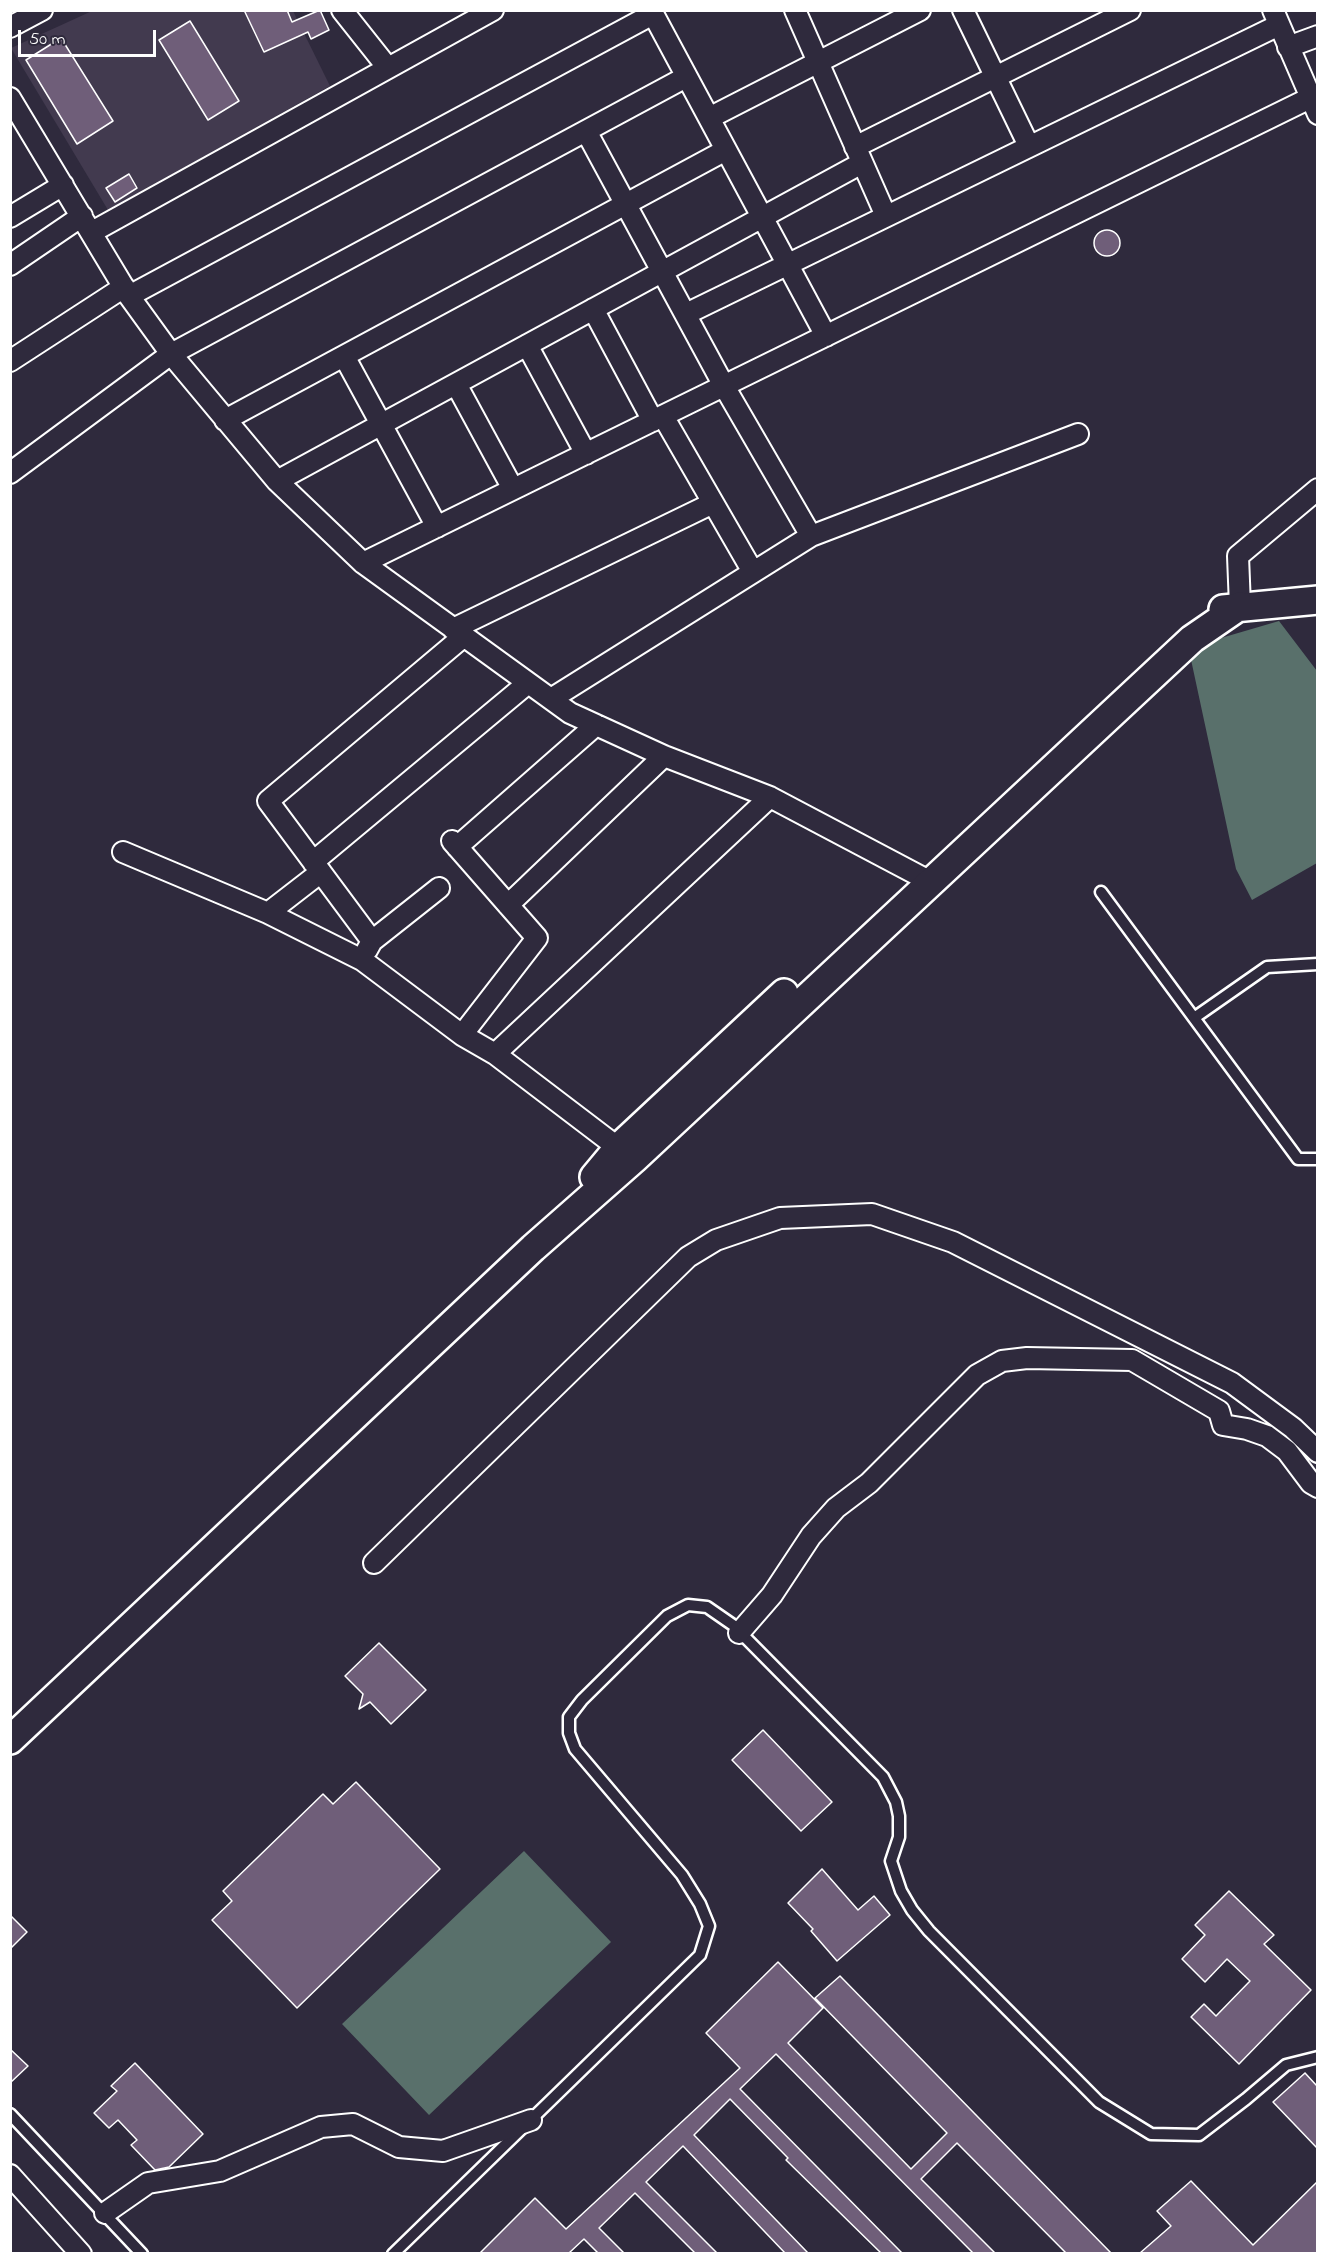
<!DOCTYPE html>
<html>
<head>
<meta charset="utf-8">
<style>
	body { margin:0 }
	#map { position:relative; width:1328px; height:2264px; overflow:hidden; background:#2f2a3d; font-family:"Indie Flower",sans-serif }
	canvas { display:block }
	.frame { position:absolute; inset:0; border:12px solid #fff; pointer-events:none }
	.scale { position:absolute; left:18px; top:30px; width:138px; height:27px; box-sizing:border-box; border:3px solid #fff; border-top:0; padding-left:8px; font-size:18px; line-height:21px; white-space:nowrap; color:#fff; -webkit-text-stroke:4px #2f2a3d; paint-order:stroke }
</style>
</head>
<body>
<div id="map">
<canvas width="1328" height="2264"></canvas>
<div class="frame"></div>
<div class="scale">50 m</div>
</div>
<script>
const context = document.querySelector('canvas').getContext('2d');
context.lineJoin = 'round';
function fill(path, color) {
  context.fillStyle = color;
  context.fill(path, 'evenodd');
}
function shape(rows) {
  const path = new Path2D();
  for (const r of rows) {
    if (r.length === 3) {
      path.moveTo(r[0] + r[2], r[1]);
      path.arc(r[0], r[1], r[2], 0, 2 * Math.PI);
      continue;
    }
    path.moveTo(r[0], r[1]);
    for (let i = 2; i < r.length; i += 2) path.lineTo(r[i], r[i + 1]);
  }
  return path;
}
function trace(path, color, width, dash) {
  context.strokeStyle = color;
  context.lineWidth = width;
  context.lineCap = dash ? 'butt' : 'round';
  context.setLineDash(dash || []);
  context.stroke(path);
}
fill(shape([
	[92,11,293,11,330,86,108,210,11,48]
]), '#423a4f');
fill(shape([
	[1279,621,1317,671,1317,863,1252,900,1236,869,1190,655,1204,643],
	[524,1851,611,1942,429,2115,342,2024]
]), '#59706b');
const building = shape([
	[244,10,287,10,292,22,320,10,329,30,311,39,308,32,264,52,244,10],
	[190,21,239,101,208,120,159,40,190,21],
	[61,38,113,121,77,144,26,60,61,38],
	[129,174,137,188,115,202,106,188,129,174],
	[1107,243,13],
	[379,1643,426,1690,391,1724,370,1702,359,1709,363,1694,345,1676,379,1643],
	[763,1730,832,1802,801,1831,732,1760,763,1730],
	[356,1782,440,1869,297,2008,212,1920,232,1901,223,1891,323,1794,333,1804,356,1782],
	[822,1869,858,1910,874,1896,890,1915,837,1961,811,1931,813,1929,788,1903,822,1869],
	[1229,1891,1274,1935,1264,1944,1311,1990,1239,2064,1191,2017,1204,2004,1216,2016,1250,1981,1227,1959,1205,1982,1182,1959,1205,1935,1195,1925,1229,1891],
	[10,1915,27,1932,10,1949,10,1915],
	[778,1962,823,2008,788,2043,911,2169,947,2133,815,1998,840,1976,1111,2253,1066,2253,957,2143,921,2179,995,2253,973,2253,776,2054,740,2089,902,2253,881,2253,786,2160,788,2158,730,2099,694,2135,808,2253,785,2253,683,2146,646,2182,717,2253,695,2253,635,2193,599,2228,624,2253,598,2253,584,2239,569,2253,480,2253,535,2198,566,2229,740,2068,706,2033,778,1962],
	[10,2049,28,2066,10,2083,10,2049],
	[135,2063,203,2134,169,2167,155,2170,131,2145,137,2140,118,2120,109,2128,94,2113,117,2091,111,2086,135,2063],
	[1305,2073,1317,2086,1317,2148,1273,2102,1305,2073],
	[1191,2181,1253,2245,1317,2182,1317,2253,1140,2253,1171,2226,1157,2211,1191,2181]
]);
fill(building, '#6f5e79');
trace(building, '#fff', 1.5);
const lane = shape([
	[1101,892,1298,1159,1318,1159],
	[1194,1018,1267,967,1318,964],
	[10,2114,142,2254],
	[393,2254,700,1955,709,1926,700,1904,682,1875,575,1749,569,1733,569,1717,582,1700,667,1616,688,1605,707,1607,733,1625,883,1777,896,1802,899,1816,899,1837,891,1861,901,1891,912,1910,929,1931,1099,2102,1151,2134,1199,2135,1246,2099,1286,2065,1318,2057]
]);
const street = shape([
	[342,10,388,68],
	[651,10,826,336],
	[795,10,886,216],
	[963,10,1029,146],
	[1273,10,1318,114],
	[10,27,42,10],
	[1288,47,1318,36],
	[10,98,129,296,171,354,277,481,363,563,570,713,664,756,770,797,931,882],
	[709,118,920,10],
	[586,131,724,386,811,536],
	[855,147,1130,10],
	[10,217,63,185],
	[92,232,493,10],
	[10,265,82,216],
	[129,296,653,14],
	[593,309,653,421],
	[686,314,1279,25],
	[527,345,586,454],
	[344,356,437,527],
	[10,361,124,287],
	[456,384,513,489],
	[663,416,753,572],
	[225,420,726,150],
	[10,473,171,354,686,77],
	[277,481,862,163],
	[363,563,1310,98],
	[1240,606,1238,556,1318,489],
	[453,629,713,503],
	[551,699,811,536,1078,434],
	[452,841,537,938,462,1035],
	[457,847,596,725],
	[123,852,268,913,362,960,462,1035,495,1054,629,1156],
	[313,862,528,683],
	[508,905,664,756],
	[268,913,321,872],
	[372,941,268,801,464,636],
	[367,950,372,941,439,888],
	[495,1054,770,797],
	[374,1563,688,1257,716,1240,780,1218,872,1214,953,1242,1232,1383,1293,1428,1318,1452],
	[739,1633,772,1595,811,1536,836,1508,869,1483,977,1375,1002,1361,1027,1358,1132,1360,1219,1411,1223,1425,1247,1429,1267,1436,1287,1451,1311,1483,1318,1487],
	[10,2175,81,2254],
	[105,2213,148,2183,220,2171,321,2127,353,2124,399,2147,443,2151,531,2120]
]);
const secondary = shape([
	[1223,609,1318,600],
	[594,1177,619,1147,784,993],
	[10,1740,533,1248,634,1159,1192,639,1240,606]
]);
trace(lane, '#fff', 15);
trace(street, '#fff', 24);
trace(secondary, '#fff', 32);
trace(lane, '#2f2a3d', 10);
trace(street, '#2f2a3d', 20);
trace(secondary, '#2f2a3d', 27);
</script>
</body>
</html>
